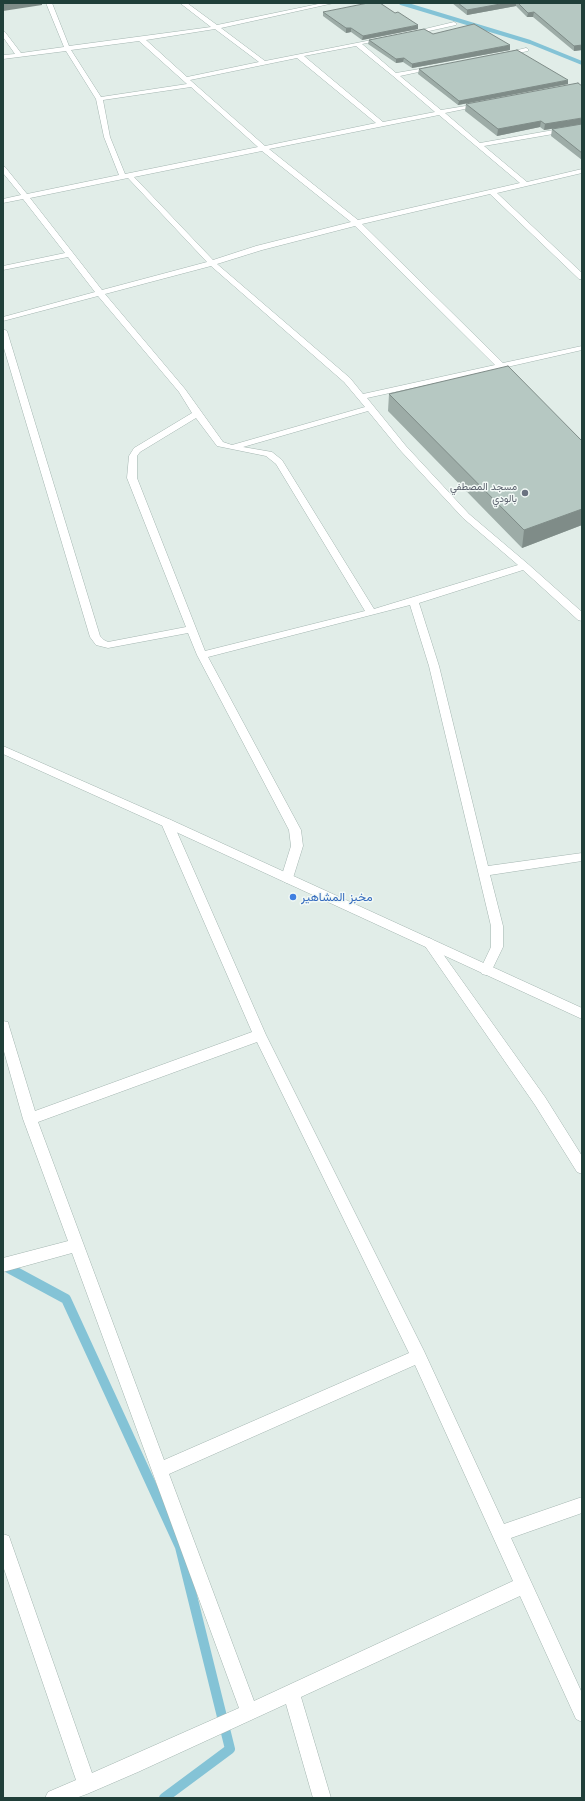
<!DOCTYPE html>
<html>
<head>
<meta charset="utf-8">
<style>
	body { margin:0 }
	#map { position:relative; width:585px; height:1801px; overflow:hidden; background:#e1ede8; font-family:"Work Sans",sans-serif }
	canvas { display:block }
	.frame { position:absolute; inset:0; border:4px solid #203f39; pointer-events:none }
</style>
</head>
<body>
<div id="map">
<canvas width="585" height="1801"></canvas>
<div class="frame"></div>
</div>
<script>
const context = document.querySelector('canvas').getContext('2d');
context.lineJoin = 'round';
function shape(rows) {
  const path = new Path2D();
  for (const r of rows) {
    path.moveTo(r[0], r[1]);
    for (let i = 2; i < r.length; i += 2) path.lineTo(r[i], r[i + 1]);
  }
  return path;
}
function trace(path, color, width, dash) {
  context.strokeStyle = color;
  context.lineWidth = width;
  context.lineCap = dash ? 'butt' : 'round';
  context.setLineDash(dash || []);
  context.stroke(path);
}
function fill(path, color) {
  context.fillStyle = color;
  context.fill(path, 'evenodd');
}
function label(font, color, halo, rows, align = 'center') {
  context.font = font + ' "Work Sans",Vazirmatn,sans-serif';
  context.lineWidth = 3;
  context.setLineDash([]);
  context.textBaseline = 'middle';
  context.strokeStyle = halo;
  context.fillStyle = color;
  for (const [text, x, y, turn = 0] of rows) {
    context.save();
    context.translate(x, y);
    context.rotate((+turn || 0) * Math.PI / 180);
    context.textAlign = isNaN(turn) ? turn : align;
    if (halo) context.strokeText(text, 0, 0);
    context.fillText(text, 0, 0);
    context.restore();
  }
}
trace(shape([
	[401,3,530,42,582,63]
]), '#84c3d6', 4);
trace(shape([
	[3,1265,66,1299,180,1547,230,1749,164,1798]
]), '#84c3d6', 10);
const minor = shape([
	[46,3,52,3,69,46,211,27,180,3,187,3,217,25,323,3,334,3,221,28,265,61,387,37,387,39,362,44,396,73,437,66,437,68,400,76,441,110,484,103,484,105,445,113,480,143,582,125,582,129,484,146,527,182,582,169,582,173,497,193,582,273,582,279,579,279,490,194,362,224,503,363,582,346,582,350,507,367,517,378,513,381,510,380,499,369,367,398,406,446,469,514,528,564,582,612,582,621,578,620,523,570,419,603,439,666,488,866,582,853,582,861,490,875,503,926,503,947,490,974,486,975,482,974,480,970,491,947,491,926,429,666,410,605,208,657,301,830,303,846,293,878,291,881,287,883,283,881,281,878,291,846,289,830,197,655,188,633,108,648,96,645,90,637,3,345,3,329,7,331,100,636,104,640,108,642,186,627,127,478,129,456,134,448,192,413,179,392,98,296,3,321,3,317,95,292,68,257,3,270,3,266,65,253,23,199,3,203,3,199,21,195,3,173,3,166,5,167,27,194,119,175,104,137,96,99,66,51,3,59,3,55,15,54,3,37,3,31,5,32,21,53,64,47,46,3],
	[215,29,259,62,187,77,146,40,215,29],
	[139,41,187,84,101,97,71,50,139,41],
	[356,46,393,76,435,112,383,122,304,56,356,46],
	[297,58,376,123,265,146,190,80,297,58],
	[191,87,258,147,125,174,110,137,103,100,191,87],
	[439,115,520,183,358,220,269,149,439,115],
	[262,151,351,222,256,246,213,260,134,177,262,151],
	[128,178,207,262,102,290,30,198,128,178],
	[355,226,495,365,363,394,350,378,217,264,262,250,355,226],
	[211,266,344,382,365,407,232,445,223,442,185,389,105,294,211,266],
	[368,411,400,450,463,518,518,565,374,609,282,460,272,452,243,447,368,411],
	[196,418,217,446,266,456,276,464,365,611,205,651,137,478,137,456,140,452,196,418],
	[454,22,457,24,456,25,411,35,408,33,454,22],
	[526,48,528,49,528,51,504,56,501,54,526,48],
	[167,819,171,820,173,823,266,1035,424,1351,504,1524,582,1497,582,1513,511,1538,582,1693,582,1722,576,1719,520,1596,301,1697,331,1798,313,1798,286,1704,138,1772,87,1794,76,1798,45,1798,48,1792,76,1780,3,1566,3,1534,9,1536,11,1542,92,1773,239,1708,72,1253,3,1272,3,1258,68,1241,23,1119,3,1048,3,1021,8,1022,9,1026,35,1111,252,1032,161,823,163,820,167,819],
	[257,1042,409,1353,164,1460,38,1122,257,1042],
	[415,1365,513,1581,254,1701,169,1474,415,1365],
	[429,938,433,940,545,1097,582,1156,582,1174,577,1172,535,1105,425,946,423,943,425,940,429,938]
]);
const tertiary = shape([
	[3,746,171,820,582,1008,582,1019,163,826,3,754,3,746]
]);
trace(minor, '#a3b5b0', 1);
trace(tertiary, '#a3b5b0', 1);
fill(minor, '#fff');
fill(tertiary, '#fff');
fill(shape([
	[452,3,582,3,582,50,574,51,533,17,527,17,516,6,467,15],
	[323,12,418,29,362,40,351,32,346,33,323,16],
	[433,34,510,50,412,68,403,62,396,63,368,44,369,40],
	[419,69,568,84,458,105,418,74],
	[466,104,582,124,544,130,540,127,497,136,465,111],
	[582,124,582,160,551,136,552,129],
	[389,394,582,441,582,525,522,548,388,411]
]), '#9daca7');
fill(shape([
	[3,3,42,3,42,5,3,11],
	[506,3,516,3,516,6,467,15,467,10],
	[534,12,533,17,527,17,528,13],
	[418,25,418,29,362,40,363,36],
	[346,28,351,28,351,32,346,33],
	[510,45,510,50,412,68,412,64],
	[582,45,582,50,574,51,574,46],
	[404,58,403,62,396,63,396,59],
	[568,80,568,84,458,105,459,101],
	[582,118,582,124,544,130,545,124],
	[541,121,540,127,497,136,498,129],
	[582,509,582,525,522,548,524,530]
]), '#7f8c88');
const building = shape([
	[368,3,380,3,395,13,398,12,418,25,363,36,351,28,346,28,323,12,368,3],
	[458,3,506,3,467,10,458,3],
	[518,3,582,3,582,45,574,46,534,12,528,13,518,3],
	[474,24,510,45,412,64,404,58,396,59,369,40,424,29,433,34,474,24],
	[517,50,568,80,459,101,419,69,517,50],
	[578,83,582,86,582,118,545,124,541,121,498,129,466,104,578,83],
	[582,124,582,153,552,129,582,124],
	[508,366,582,441,582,509,524,530,389,394,508,366]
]);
fill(building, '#b6c8c2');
trace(building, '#7f8c88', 1);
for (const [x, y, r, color] of [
	[525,493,4,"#6b7280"],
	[293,897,4,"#3f7fe0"]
]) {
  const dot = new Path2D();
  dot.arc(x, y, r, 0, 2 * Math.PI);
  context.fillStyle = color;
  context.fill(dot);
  trace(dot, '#f2f9f6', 1.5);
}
label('10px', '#5b616d', '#f2f9f6', [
	["مسجد المصطفي",517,487],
	["بالودي",517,499]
], 'right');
label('12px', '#366cbe', '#f2f9f6', [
	["مخبز المشاهير",301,897]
], 'left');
</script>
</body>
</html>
